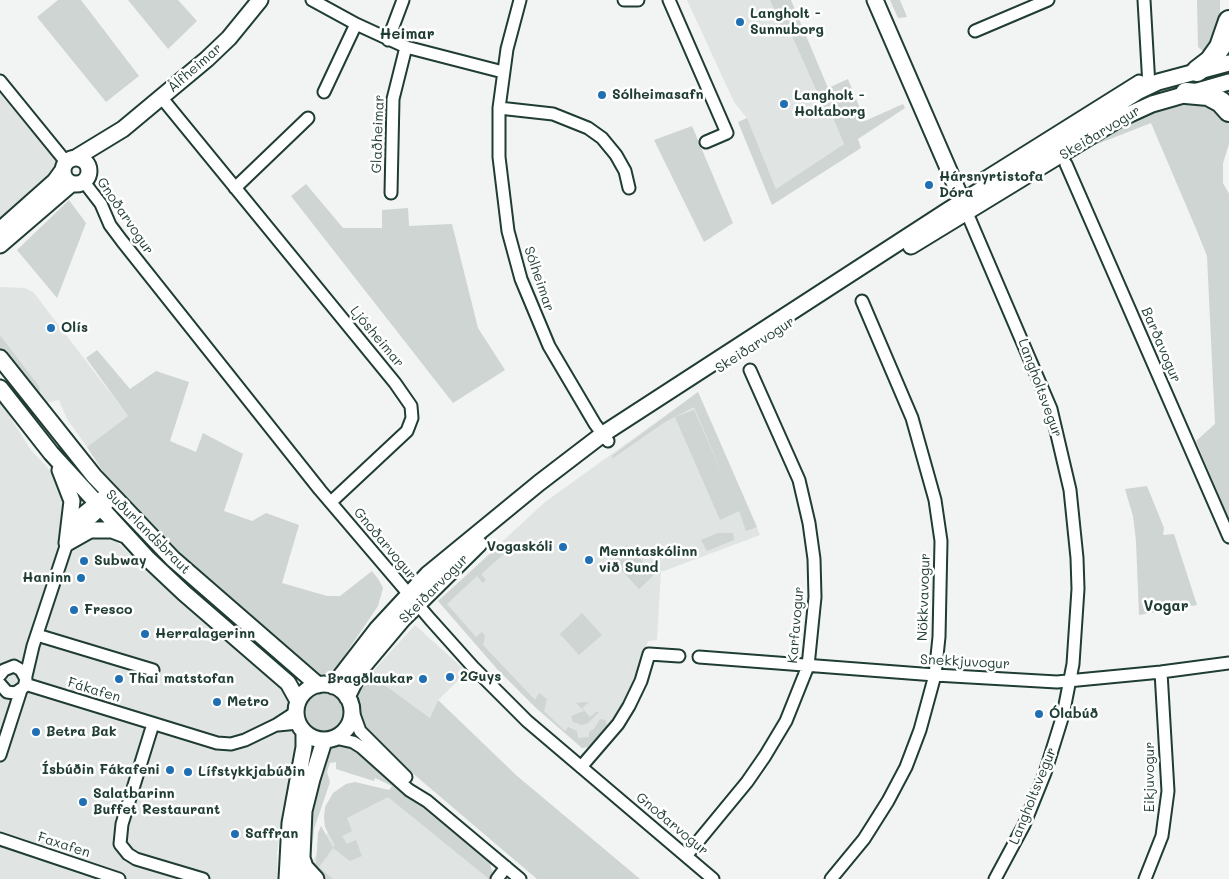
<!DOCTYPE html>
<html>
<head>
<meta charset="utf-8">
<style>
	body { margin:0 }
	canvas { display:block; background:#f2f3f3 }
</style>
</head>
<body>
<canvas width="1229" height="879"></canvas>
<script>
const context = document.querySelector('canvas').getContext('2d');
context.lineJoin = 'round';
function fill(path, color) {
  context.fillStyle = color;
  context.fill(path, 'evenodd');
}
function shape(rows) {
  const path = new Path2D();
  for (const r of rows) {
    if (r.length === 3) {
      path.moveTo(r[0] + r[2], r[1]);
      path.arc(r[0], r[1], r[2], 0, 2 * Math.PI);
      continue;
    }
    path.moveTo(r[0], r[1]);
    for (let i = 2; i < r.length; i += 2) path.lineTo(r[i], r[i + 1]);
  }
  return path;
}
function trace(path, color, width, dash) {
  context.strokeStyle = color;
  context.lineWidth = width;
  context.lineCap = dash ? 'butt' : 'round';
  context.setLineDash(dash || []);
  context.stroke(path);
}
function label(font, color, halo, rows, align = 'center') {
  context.font = font + ' Mali,sans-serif';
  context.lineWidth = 5;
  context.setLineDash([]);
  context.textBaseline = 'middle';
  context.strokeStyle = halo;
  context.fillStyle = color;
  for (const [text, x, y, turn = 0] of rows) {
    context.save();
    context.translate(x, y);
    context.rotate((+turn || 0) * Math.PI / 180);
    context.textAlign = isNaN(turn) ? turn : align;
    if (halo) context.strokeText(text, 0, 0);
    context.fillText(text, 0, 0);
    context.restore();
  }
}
fill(shape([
	[687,0,770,0,782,29,788,27,829,119,833,118,844,144,776,189,747,118,734,102],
	[0,88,58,158,62,168,0,217],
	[0,287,25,288,34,293,128,416,87,447,67,419,59,400,44,403,37,394,39,386,0,335],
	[698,392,760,535,661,572,657,640,648,641,626,698,607,727,588,747,582,748,498,670,438,601,545,502],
	[0,400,30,449,124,549,281,686,289,696,298,745,282,811,277,854,278,879,0,879],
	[415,625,467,672,438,700,430,718,382,683,374,670],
	[397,789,499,875,505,879,328,879,311,865,336,816]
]), '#e0e4e3');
fill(shape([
	[58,0,81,0,139,76,106,102,37,17],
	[128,0,178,0,197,21,168,49],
	[770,0,791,0,828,88,848,79,865,121,903,104,905,108,858,139,861,148,772,205,738,122,747,118,776,189,844,144,833,118,829,119,788,27,782,29],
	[890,0,900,0,907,17,898,18],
	[1197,0,1220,0,1220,25,1210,47,1203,51,1198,47],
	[1201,101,1220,110,1229,124,1229,144,1223,163,1223,183,1229,194,1229,519,1196,441,1215,424,1207,256,1197,231,1151,123,1077,152,1138,116],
	[692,126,733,223,704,242,654,140],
	[306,184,343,228,382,228,382,210,408,208,409,226,452,224,478,328,505,370,453,403,291,196],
	[69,200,86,223,57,298,17,250],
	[0,335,39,386,40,391,37,394,33,393,0,349],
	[97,350,130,389,156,371,189,382,170,441,196,452,203,433,243,454,224,511,252,521,266,513,299,525,282,583,327,596,340,596,372,571,379,580,383,588,378,606,330,677,317,675,161,539,104,473,87,447,128,416,86,358],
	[698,392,757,527,746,531,739,511,720,520,675,417,694,410,727,484,694,407,665,422,613,458,612,456],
	[1147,486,1164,528,1163,535,1174,534,1197,605,1139,615,1136,541,1133,516,1125,489],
	[718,533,733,533,734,540,707,551,701,540],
	[627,545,655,574,639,589,612,560],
	[497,548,504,554,481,574,486,580,483,583,477,576,447,604,476,637,482,632,485,636,483,645,535,700,539,693,547,699,544,711,565,731,568,727,577,731,578,738,589,737,589,732,594,729,600,719,606,720,607,727,588,747,582,748,536,708,498,670,438,601],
	[582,613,602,635,579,655,560,634],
	[374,670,382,683,430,718,438,700,516,775,640,879,537,879,363,731,359,722,357,692,361,680,368,684],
	[324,713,22],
	[589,702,582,708,590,717,596,712,599,712,588,723,582,725,573,722,571,716,584,711,576,703],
	[340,745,349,745,361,751,490,861,492,873,489,879,388,797,347,818,352,831,342,836,347,844,356,840,362,856,350,861,333,848,319,867,333,879,323,879,309,861,312,829,311,812,324,757,330,749],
	[336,762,336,769,374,781,375,778,392,786,389,790,355,782,346,784,333,793,325,807,324,817,325,827,335,846,333,847,321,826,318,833,316,863,313,865,311,860,314,829,330,782,327,772,330,763]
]), '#ced5d3');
const street = shape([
	[312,0,356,24,406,47,503,72],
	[520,0,507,49,499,108,499,157,508,231,521,279,549,346,595,424,608,441],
	[624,0,638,0],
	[669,0,727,133,706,142],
	[975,31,1048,0],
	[388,40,403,0],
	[0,81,66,162],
	[324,92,356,24],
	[161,97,395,383,411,406,412,418,407,431,331,502],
	[499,108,553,114,588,128,602,138,616,155,625,171,629,188],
	[1066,164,1229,537],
	[981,180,1139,81,1149,86,1144,0],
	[84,182,101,204,110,225,122,241,320,490,430,619,473,667,527,721,713,879],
	[235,188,308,118],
	[391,193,393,99,406,47],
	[967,213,1051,409,1070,490,1077,558,1078,589,1073,664,1063,715,1045,773,1024,825,995,879],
	[74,534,114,498],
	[37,635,153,670],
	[699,657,935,675,1057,682,1161,672,1229,663],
	[0,675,4,670,14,666,21,670,26,679,24,687,15,693,7,692,0,684],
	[26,676,33,646,73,525,81,514,108,492],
	[25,684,217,743,231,744,245,740,276,725,296,712],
	[352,709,360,731,406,777],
	[153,724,122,824,120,844,128,854,136,859,203,879],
	[278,725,298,723],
	[335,738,353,742,361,747,409,790,427,801,520,879],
	[0,755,21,690],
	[581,767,618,724,629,706,641,681,649,654,679,656],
	[0,839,119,879],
	[686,856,747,782,765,756,786,721,808,666,815,597,814,559,809,523,799,480,750,370],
	[497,879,506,867],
	[831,879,864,839,888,801,906,767,920,730,935,675,939,637,941,541,935,500,912,418,862,301],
	[1145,879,1162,836,1168,791,1161,672]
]);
const secondary = shape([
	[875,0,967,212],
	[77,157,123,129,207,59,229,38,260,0],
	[76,171,13],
	[0,230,55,181,63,170],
	[0,245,71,184],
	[911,246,1119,119,1152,104,1229,82],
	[0,358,94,476,173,559,318,685],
	[0,388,51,453,148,559,184,593,288,683,298,701],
	[60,470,72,501,67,543],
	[67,543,90,530,112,530,125,535],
	[324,712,28],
	[333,686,377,629,428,574,539,483,603,434,947,211,1139,91,1158,82,1229,63],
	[347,697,361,669,403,619,479,544],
	[302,858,305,867,316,879],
	[287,879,290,823,304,747,304,733],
	[301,879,304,811,312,779,324,741]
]);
const highway = shape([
	[1197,71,1210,61,1220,47,1229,21],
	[1186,93,1208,95,1221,102,1229,111]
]);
trace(street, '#1f3d34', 15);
trace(secondary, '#1f3d34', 19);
trace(highway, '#1f3d34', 24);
trace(street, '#fff', 11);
trace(secondary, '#fff', 15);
trace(highway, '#fff', 20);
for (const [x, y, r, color] of [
	[740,22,5,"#1f6fb2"],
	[602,95,5,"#1f6fb2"],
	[784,104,5,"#1f6fb2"],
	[929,185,5,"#1f6fb2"],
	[51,328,5,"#1f6fb2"],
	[563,547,5,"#1f6fb2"],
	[589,560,5,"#1f6fb2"],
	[84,561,5,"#1f6fb2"],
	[81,578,5,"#1f6fb2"],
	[74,610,5,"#1f6fb2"],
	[145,634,5,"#1f6fb2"],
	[450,677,5,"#1f6fb2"],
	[119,679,5,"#1f6fb2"],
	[423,679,5,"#1f6fb2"],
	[217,702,5,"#1f6fb2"],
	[1039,714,5,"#1f6fb2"],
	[36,732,5,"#1f6fb2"],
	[170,770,5,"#1f6fb2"],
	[188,772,5,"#1f6fb2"],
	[83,802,5,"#1f6fb2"],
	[235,834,5,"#1f6fb2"]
]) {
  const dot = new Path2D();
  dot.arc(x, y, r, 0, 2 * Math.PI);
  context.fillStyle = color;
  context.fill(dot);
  trace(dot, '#fff', 2);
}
label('bold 14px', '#1f3d34', '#fff', [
	["Langholt -",750,14],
	["Sunnuborg",750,30],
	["Sólheimasafn",612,95],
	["Langholt -",794,96],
	["Holtaborg",794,112],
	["Hársnyrtistofa",939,177],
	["Dóra",939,193],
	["Olís",61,328],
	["Vogaskóli",553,547,"right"],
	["Menntaskólinn",599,552],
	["við Sund",599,568],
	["Subway",94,561],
	["Haninn",71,578,"right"],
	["Fresco",84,610],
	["Herralagerinn",155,634],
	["2Guys",460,677],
	["Thai matstofan",129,679],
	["Bragðlaukar",413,679,"right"],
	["Metro",227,702],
	["Ólabúð",1049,714],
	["Betra Bak",46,732],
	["Ísbúðin Fákafeni",160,770,"right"],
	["Lífstykkjabúðin",198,772],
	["Salatbarinn",93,794],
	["Buffet Restaurant",93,810],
	["Saffran",245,834]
], 'left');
label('14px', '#1f3d34', '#fff', [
	["Álfheimar",195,68,-41],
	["Skeiðarvogur",1100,133,-31],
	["Glaðheimar",378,134,-88],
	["Gnoðarvogur",125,216,56],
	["Sólheimar",539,279,71],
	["Ljósheimar",377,337,50],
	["Skeiðarvogur",755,345,-33],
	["Barðavogur",1161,345,67],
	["Langholtsvegur",1040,388,70],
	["Suðurlandsbraut",148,532,45],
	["Gnoðarvogur",385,544,50],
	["Skeiðarvogur",434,589,-45],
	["Nökkvavogur",924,597,-88],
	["Karfavogur",796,625,-85],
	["Snekkjuvogur",965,662,3],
	["Fákafen",94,690,17],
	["Eikjuvogur",1150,777,-90],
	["Langholtsvegur",1033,796,-68],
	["Gnoðarvogur",672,824,40],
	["Faxafen",64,845,18]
]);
label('bold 15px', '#1f3d34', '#fff', [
	["Heimar",407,34],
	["Vogar",1166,606]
]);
</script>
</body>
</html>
